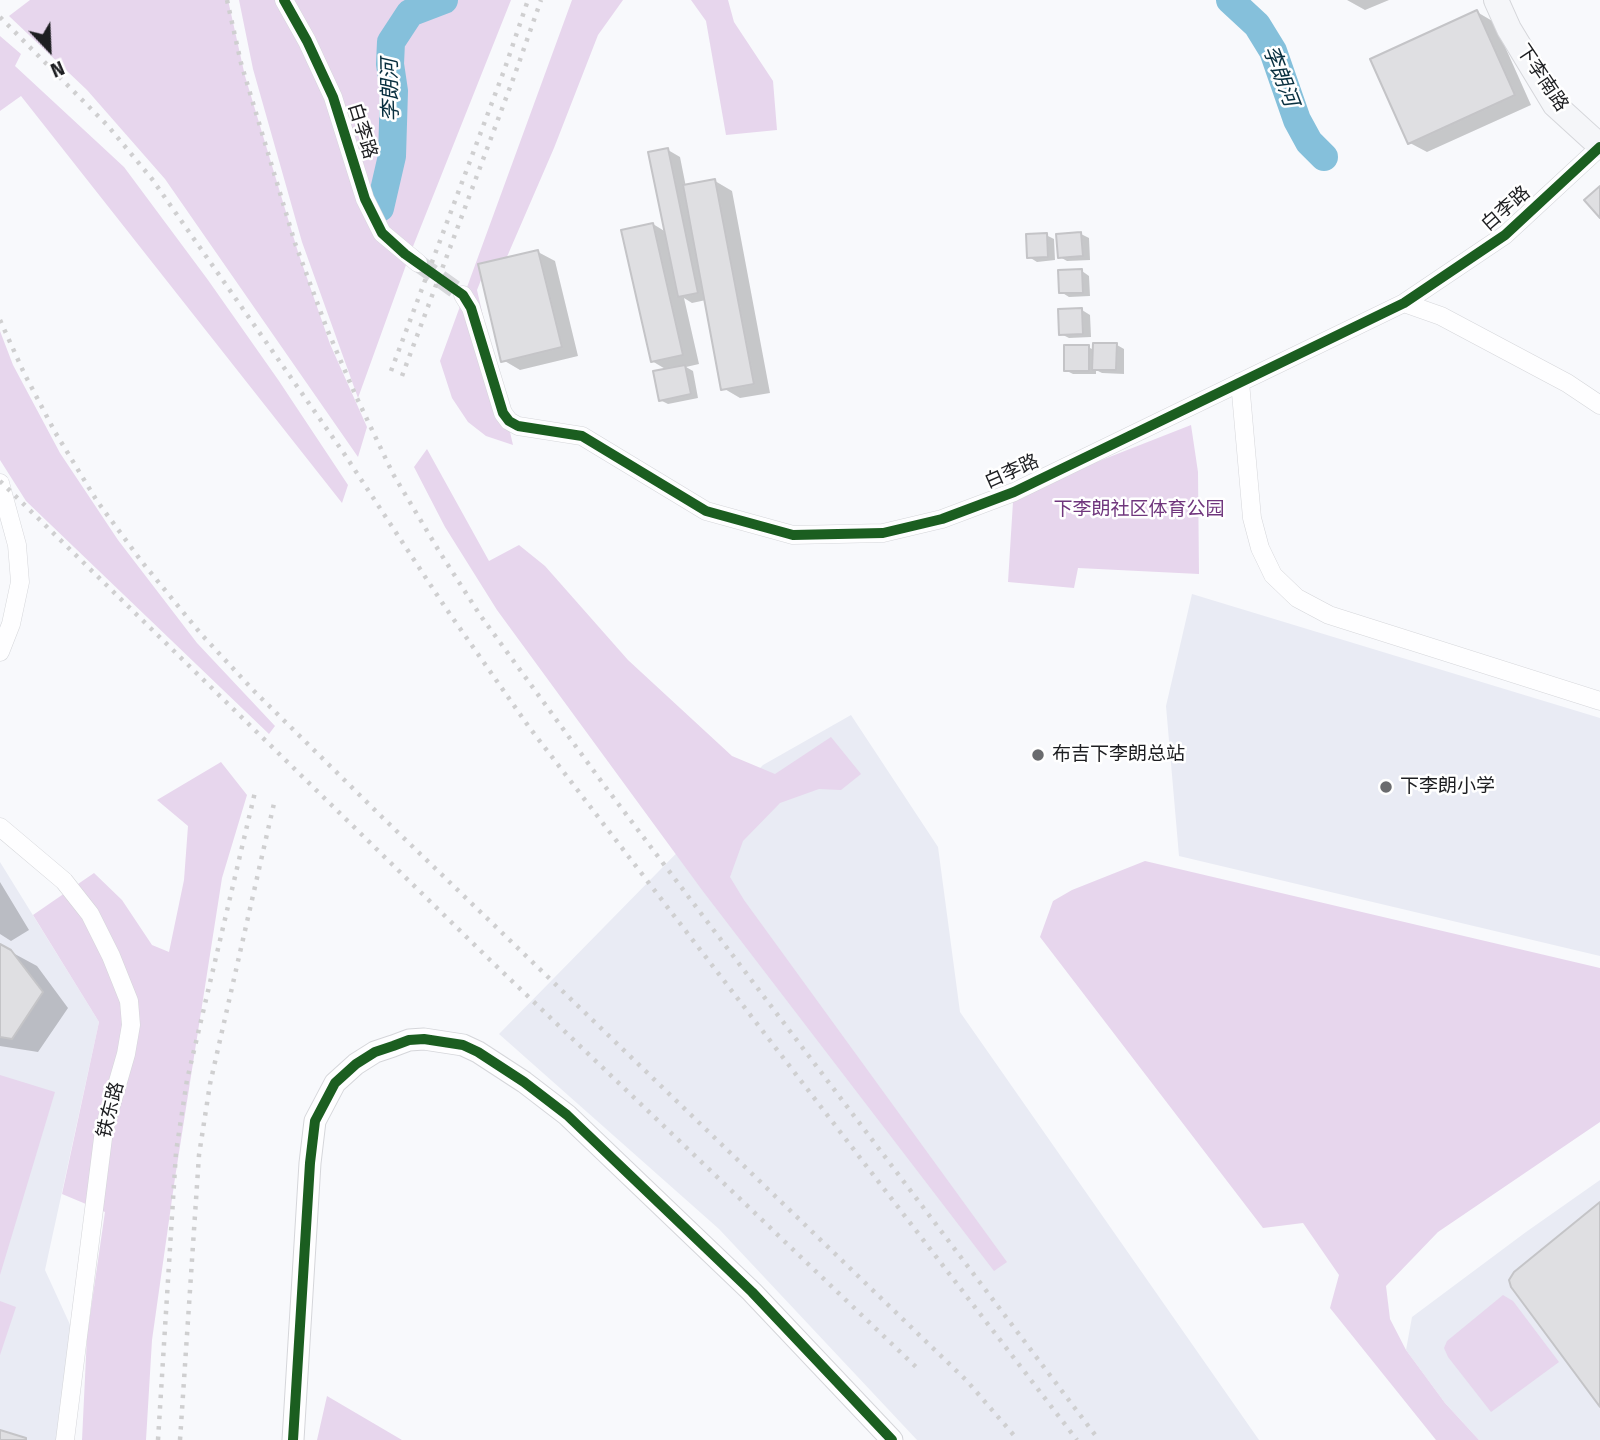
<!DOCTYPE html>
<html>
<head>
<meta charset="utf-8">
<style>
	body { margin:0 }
	#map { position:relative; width:1600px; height:1440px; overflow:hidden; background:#f8f9fc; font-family:"Fira Sans",sans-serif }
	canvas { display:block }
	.north { position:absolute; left:14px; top:14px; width:70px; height:70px; -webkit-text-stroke:5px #fff; paint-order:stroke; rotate:157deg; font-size:19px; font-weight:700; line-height:28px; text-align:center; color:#1d1e21 }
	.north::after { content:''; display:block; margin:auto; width:24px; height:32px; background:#1d1e21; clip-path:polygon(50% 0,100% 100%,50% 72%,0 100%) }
</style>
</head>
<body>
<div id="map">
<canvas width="1600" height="1440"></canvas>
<div class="north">N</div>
</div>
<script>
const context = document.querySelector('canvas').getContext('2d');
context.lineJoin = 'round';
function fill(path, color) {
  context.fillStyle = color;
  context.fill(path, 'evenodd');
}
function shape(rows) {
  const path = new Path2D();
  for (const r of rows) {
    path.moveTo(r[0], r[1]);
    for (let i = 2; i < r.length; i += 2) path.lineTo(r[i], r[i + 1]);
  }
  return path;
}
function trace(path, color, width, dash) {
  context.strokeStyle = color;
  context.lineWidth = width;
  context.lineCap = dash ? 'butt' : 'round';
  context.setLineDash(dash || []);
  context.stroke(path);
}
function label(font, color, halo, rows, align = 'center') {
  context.font = font + ' "Fira Sans","Noto Sans SC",sans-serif';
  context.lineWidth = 5;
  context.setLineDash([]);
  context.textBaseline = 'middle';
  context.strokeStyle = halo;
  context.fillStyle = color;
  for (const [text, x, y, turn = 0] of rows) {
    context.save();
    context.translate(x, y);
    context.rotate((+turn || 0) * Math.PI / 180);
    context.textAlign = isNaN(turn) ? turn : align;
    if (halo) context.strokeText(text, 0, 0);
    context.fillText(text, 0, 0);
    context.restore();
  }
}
fill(shape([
	[1192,594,1600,718,1600,956,1179,856,1166,706],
	[851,715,938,847,960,1012,1259,1440,917,1440,719,1229,499,1034,763,765],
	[0,862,99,1022,45,1270,72,1329,60,1440,0,1440],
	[1600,1180,1600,1440,1479,1440,1445,1403,1406,1350,1412,1317,1526,1232]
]), '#e9ebf4');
fill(shape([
	[30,0,228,0,245,76,298,252,330,344,367,427,358,457,165,179,87,90,9,16],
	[239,0,511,0,410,254,358,398,302,242,253,69],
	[572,0,623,0,598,35,554,148,503,266,485,270,477,290,513,445,486,436,468,422,452,398,440,361],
	[691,0,728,0,734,22,773,81,777,130,726,135,706,21],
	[0,36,21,54,15,66,124,167,208,280,279,381,348,485,342,503,21,96,0,111],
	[0,331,13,365,60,453,118,540,197,643,275,726,269,734,26,501,0,460],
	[1191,425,1198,472,1199,574,1078,568,1074,588,1008,582,1013,502,1089,465],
	[427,449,489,561,519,545,545,566,628,660,732,756,775,774,831,737,861,774,841,790,819,789,780,803,743,841,730,877,744,900,1007,1262,994,1271,702,890,497,610,445,527,414,467],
	[221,762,247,795,222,878,175,1178,152,1340,146,1440,82,1440,87,1336,105,1212,62,1194,99,1022,33,915,94,873,122,900,152,945,169,952,184,880,188,826,157,800],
	[1145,861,1600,968,1600,1122,1438,1232,1386,1286,1390,1319,1406,1350,1445,1403,1479,1440,1436,1440,1330,1308,1339,1275,1303,1223,1263,1228,1040,937,1053,901,1072,890],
	[0,1075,55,1092,0,1275],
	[1503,1295,1513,1301,1559,1362,1491,1412,1448,1357,1444,1348,1447,1341],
	[0,1301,16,1307,0,1355],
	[327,1396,402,1440,317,1440]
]), '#e7d6ed');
fill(shape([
	[1347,0,1389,0,1365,10],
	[1477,12,1494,22,1531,105,1427,152,1410,143],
	[668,150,680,157,686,187,715,181,732,191,770,393,740,398,723,388,706,300,692,303,684,298,699,364,686,367,693,371,698,398,668,404,660,400,667,370,652,361,653,224,666,232],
	[1081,234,1089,238,1090,260,1067,261,1060,257],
	[1046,235,1054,239,1055,260,1037,262,1029,257],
	[538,252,555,261,578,356,520,370,503,360],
	[1082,271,1089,276,1090,296,1069,297,1061,292],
	[1082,310,1090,315,1091,337,1069,338,1061,334],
	[1117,345,1124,349,1124,374,1102,373,1096,370,1096,374,1073,374,1065,370,1088,347,1094,350],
	[0,882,29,930,11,941,0,934],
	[0,946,37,966,68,1008,38,1052,0,1046]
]), '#0003');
trace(shape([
	[1230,0,1257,25,1273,51,1297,120,1309,142,1324,157],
	[380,208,392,156,394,91,390,64,391,42,410,13,444,0]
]), '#85c0db', 28);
const building = shape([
	[1477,10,1515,95,1408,144,1370,59,1477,10],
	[668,148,698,293,678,297,648,152,668,148],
	[715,179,754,384,721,390,683,185,715,179],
	[1600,186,1600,218,1584,200,1600,186],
	[653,223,683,355,651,362,621,230,653,223],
	[1081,232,1083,256,1058,258,1056,234,1081,232],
	[1047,233,1048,257,1027,258,1026,234,1047,233],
	[538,250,562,347,501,362,478,264,538,250],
	[1082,269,1083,293,1059,293,1058,270,1082,269],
	[1082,308,1083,334,1059,335,1058,309,1082,308],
	[1093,343,1117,343,1116,370,1092,370,1093,343],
	[1064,345,1089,345,1089,371,1064,371,1064,345],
	[685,365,691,394,659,401,653,371,685,365],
	[0,944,11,950,43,992,12,1039,0,1037,0,944],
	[1600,1202,1600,1407,1511,1287,1509,1280,1514,1272,1600,1202],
	[0,1430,26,1438,26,1440,0,1440,0,1430]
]);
fill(building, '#dfdfe2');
trace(building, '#c4c4c7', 2);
trace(shape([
	[418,263,463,295]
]), '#d7d8db', 18, [18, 9]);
const minor = shape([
	[284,0,307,41,333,97,365,199,382,233,418,263],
	[463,295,471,308,503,413,509,421,518,426,582,436,706,511,793,535,883,533,942,519,1014,492,1404,303,1505,235,1600,147],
	[1404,303,1441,316,1567,383,1600,405],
	[1240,382,1252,518,1260,548,1273,575,1297,598,1329,615,1600,701],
	[0,483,17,545,20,582,11,624,0,652],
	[0,827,64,881,90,914,111,956,129,1001,131,1025,126,1054,104,1130,65,1440]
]);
const tertiary = shape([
	[293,1440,310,1163,315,1121,335,1083,356,1064,375,1052,393,1046,409,1040,424,1039,463,1045,478,1052,524,1082,567,1115,752,1292,892,1440]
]);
const secondary = shape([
	[1496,0,1509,29,1555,105,1600,146]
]);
trace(minor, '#d5d6da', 19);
trace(tertiary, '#d5d6da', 23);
trace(secondary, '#d5d6da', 26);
trace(minor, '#fefeff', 18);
trace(tertiary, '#fefeff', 21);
trace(secondary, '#f5f6f9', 24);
trace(shape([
	[227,0,241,63,295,243,327,329,355,394,393,474,439,551,480,615,604,785,1099,1440],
	[0,17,108,126,152,179,343,452,445,607,529,727,1077,1440],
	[0,320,24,373,55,432,97,501,142,562,201,634,254,691,383,818,967,1381,1018,1440],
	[391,371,505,68,528,0],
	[402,376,515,74,541,0],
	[0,481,489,959,917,1368],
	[158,1440,176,1152,187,1080,255,792],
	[180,1440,199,1155,210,1084,275,799]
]), '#cfcfd0', 4.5, [3.5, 7]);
trace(shape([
	[284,0,307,41,333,97,365,199,382,233,405,254,463,295,471,308,503,413,509,421,518,426,582,436,706,511,793,535,883,533,942,519,1014,492,1404,303,1505,235,1600,147],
	[293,1440,310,1163,315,1121,335,1083,356,1064,375,1052,393,1046,409,1040,424,1039,463,1045,478,1052,524,1082,567,1115,752,1292,892,1440]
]), '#1b5e20', 10);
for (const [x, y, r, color] of [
	[1038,755,7,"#6a6b6e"],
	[1386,787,7,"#6a6b6e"]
]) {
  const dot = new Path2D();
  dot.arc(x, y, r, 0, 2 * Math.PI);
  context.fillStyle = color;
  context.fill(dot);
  trace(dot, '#fff', 2.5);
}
label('19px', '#1d1e21', '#fff', [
	["下李南路",1542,78,56],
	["白李路",362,131,73],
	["白李路",1506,209,-41],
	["白李路",1012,472,-24],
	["铁东路",111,1110,-76]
]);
label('19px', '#70367d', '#fff', [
	["下李朗社区体育公园",1139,510]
]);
label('19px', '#1d1e21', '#fff', [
	["布吉下李朗总站",1052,755],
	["下李朗小学",1400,787]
], 'left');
label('italic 21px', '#082f3f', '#fff', [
	["李朗河",1280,76,69],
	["李朗河",391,90,-91]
]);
</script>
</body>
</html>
